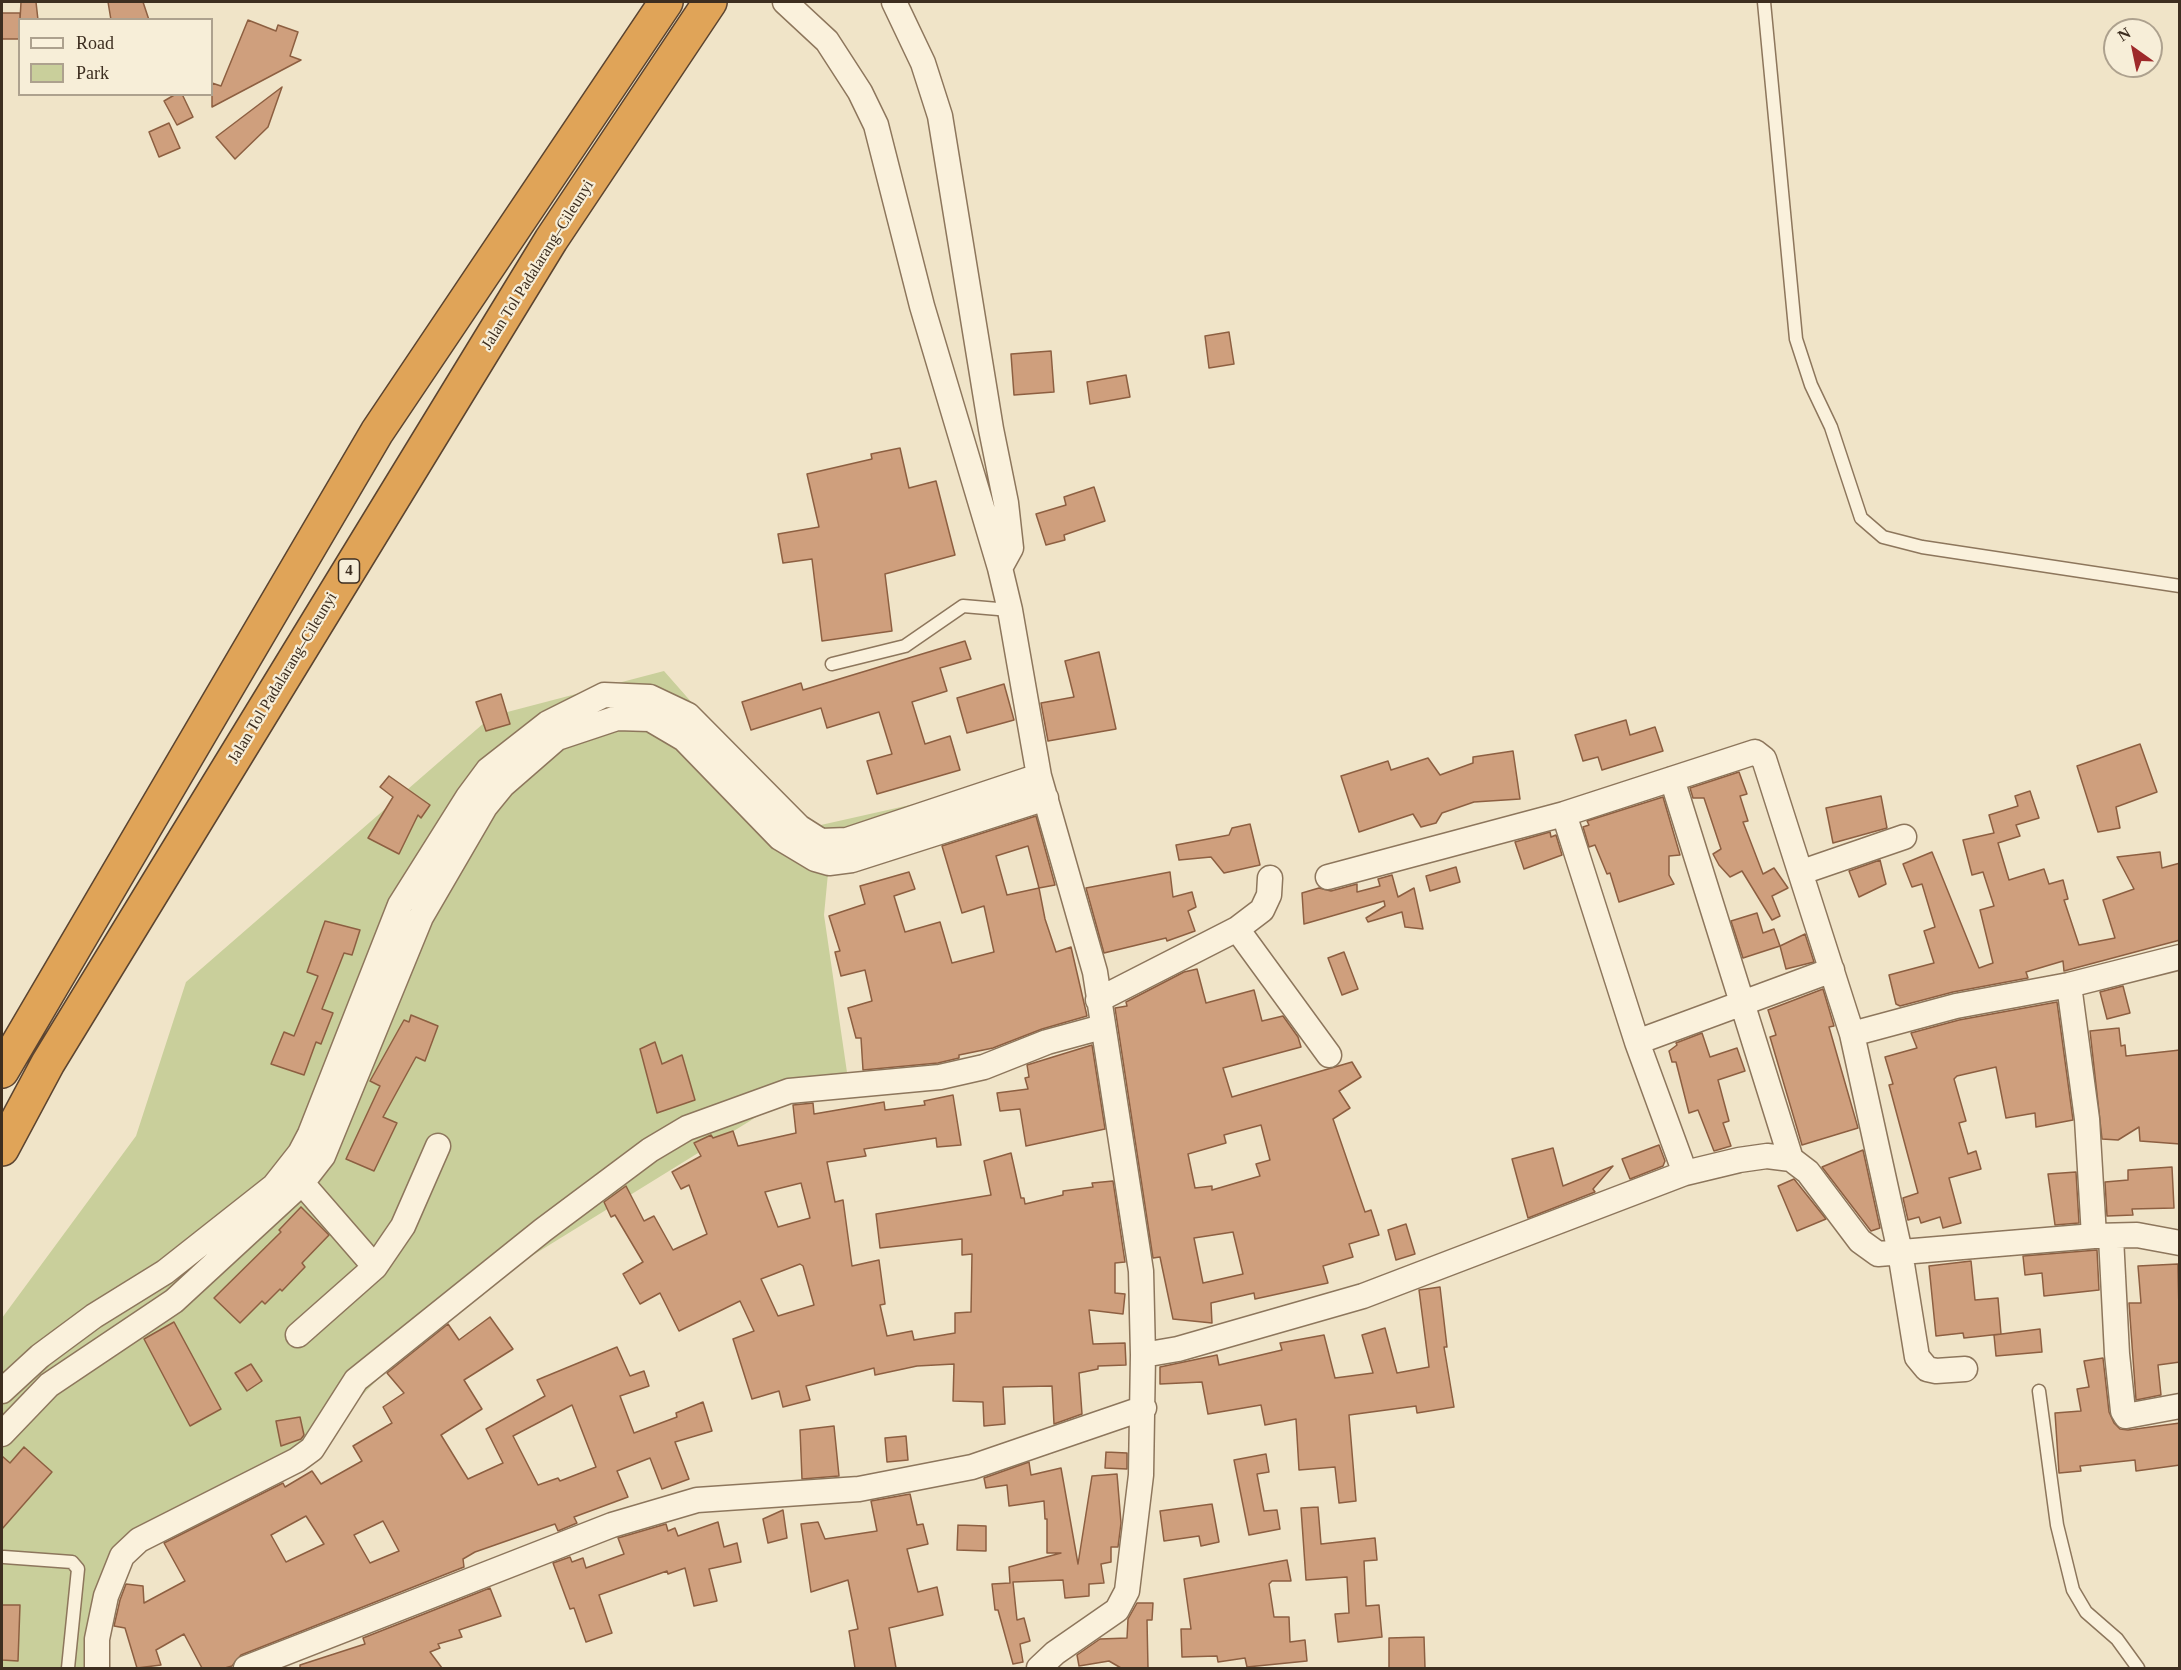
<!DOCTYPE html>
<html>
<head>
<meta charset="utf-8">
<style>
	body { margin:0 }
	#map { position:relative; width:2181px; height:1670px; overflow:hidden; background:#f0e4c8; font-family:"Times New Roman",serif }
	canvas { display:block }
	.frame { position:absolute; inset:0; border:3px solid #3d2e20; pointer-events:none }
	.legend { position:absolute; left:18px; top:18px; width:195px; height:78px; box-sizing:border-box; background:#f7eed8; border:2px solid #ada18e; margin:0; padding:8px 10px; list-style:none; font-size:18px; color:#3d2e20 }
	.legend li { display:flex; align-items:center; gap:12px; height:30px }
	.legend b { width:30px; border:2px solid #ada18e }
	.north { position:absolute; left:2103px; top:18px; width:60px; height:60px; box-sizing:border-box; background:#f7eed8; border:2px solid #ada18e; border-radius:50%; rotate:327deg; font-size:16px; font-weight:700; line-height:24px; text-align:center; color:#3d2e20 }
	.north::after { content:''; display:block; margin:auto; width:21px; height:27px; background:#9e2a2b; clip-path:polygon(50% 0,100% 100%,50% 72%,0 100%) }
</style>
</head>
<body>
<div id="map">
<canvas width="2181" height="1670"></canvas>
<div class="frame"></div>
<ul class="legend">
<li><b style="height:8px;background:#faf1dc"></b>Road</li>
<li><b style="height:16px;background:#c9cf9b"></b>Park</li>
</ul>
<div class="north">N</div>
</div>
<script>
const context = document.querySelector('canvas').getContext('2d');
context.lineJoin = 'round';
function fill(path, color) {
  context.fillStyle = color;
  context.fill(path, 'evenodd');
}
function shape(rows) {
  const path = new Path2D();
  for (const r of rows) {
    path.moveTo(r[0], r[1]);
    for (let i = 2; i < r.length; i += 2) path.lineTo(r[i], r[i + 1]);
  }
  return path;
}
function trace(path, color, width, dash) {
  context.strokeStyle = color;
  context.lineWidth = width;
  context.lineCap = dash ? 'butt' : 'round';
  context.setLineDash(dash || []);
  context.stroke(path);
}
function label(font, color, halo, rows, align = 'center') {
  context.font = font + ' "Times New Roman",serif';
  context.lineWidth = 4.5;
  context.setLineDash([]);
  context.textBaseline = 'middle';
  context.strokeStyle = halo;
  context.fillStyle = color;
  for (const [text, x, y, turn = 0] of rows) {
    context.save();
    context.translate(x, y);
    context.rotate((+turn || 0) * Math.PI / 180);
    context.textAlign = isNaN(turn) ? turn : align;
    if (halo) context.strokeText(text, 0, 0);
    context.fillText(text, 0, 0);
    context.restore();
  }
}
fill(shape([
	[664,671,803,829,1039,776,829,863,824,915,849,1086,800,1090,449,1307,310,1448,137,1538,97,1668,2,1668,2,1318,136,1136,186,982,492,716]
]), '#c9cf9b');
const building = shape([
	[21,2,36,2,38,20,20,20,21,2],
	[108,2,143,2,149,20,111,20,108,2],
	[2,13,20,13,20,39,2,39,2,13],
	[248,20,276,31,278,25,298,32,290,56,301,60,212,107,212,83,221,86,248,20],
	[282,87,268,127,235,159,216,137,282,87],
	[176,94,182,94,193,117,177,125,164,101,176,94],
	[169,123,180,148,159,157,149,132,169,123],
	[1229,332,1234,364,1209,368,1205,336,1229,332],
	[1051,351,1054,392,1014,395,1011,354,1051,351],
	[1126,375,1130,397,1090,404,1087,382,1126,375],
	[900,448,909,488,936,481,955,555,885,574,892,631,822,641,812,559,783,563,778,534,819,527,807,474,872,459,871,454,900,448],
	[1094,487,1105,521,1064,535,1065,540,1046,545,1036,514,1066,505,1064,497,1094,487],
	[965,641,971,659,940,668,947,691,912,702,925,744,950,736,960,770,877,794,867,761,892,754,879,712,827,728,821,708,751,730,742,702,801,683,803,690,965,641],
	[1099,652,1116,729,1048,741,1041,703,1074,697,1065,661,1099,652],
	[1004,684,1014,720,967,733,957,698,1004,684],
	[501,694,510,724,486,731,476,702,501,694],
	[1626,720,1630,735,1655,727,1663,751,1602,770,1598,757,1583,761,1575,735,1626,720],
	[2140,744,2157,792,2116,807,2120,828,2098,832,2077,766,2140,744],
	[1513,751,1520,799,1474,802,1442,813,1436,823,1421,827,1413,814,1359,832,1341,776,1388,761,1391,770,1428,758,1440,775,1473,763,1473,757,1513,751],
	[1739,772,1747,794,1740,796,1748,821,1743,822,1763,874,1774,868,1788,888,1772,896,1780,916,1772,920,1742,871,1730,877,1719,865,1713,854,1721,849,1704,798,1693,798,1690,788,1739,772],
	[389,776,430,805,421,818,418,815,399,854,368,838,393,797,380,787,389,776],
	[2030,791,2039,818,2016,825,2020,836,1998,843,2009,880,2044,869,2049,884,2063,880,2068,899,2064,900,2079,945,2115,938,2103,900,2134,889,2117,857,2160,852,2162,868,2180,863,2180,940,2064,971,2063,961,2026,972,2028,978,1953,992,1900,1006,1896,1004,1889,975,1934,963,1924,931,1935,927,1922,884,1912,887,1903,864,1932,852,1979,968,1993,963,1980,910,1994,906,1983,872,1972,875,1963,840,1994,833,1989,815,2018,806,2015,796,2030,791],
	[1881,796,1887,828,1833,843,1826,808,1881,796],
	[1663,797,1680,855,1669,856,1669,875,1674,884,1619,902,1610,873,1607,874,1595,845,1589,847,1583,827,1589,825,1587,821,1663,797],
	[1036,816,1055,885,1039,888,1045,919,1056,952,1071,947,1087,1016,1042,1029,993,1048,959,1055,959,1058,938,1063,863,1070,861,1038,856,1038,848,1008,872,1001,865,970,841,976,835,952,840,951,829,916,865,904,860,886,909,872,915,889,894,896,905,932,940,922,952,963,994,952,984,906,962,913,942,846,1036,816],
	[1028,846,1039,888,1007,895,996,856,1028,846],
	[1250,824,1260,865,1224,873,1211,857,1179,860,1176,845,1229,835,1232,828,1250,824],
	[1550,832,1551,837,1556,835,1562,855,1524,869,1515,842,1550,832],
	[1880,860,1886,884,1859,897,1849,871,1880,860],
	[1456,867,1460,882,1430,891,1426,876,1456,867],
	[1170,872,1173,897,1192,892,1196,907,1188,911,1195,931,1167,941,1166,938,1104,953,1086,888,1170,872],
	[1392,875,1398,897,1414,888,1423,929,1405,927,1402,912,1368,922,1366,918,1385,906,1384,901,1304,924,1302,893,1319,888,1331,891,1357,884,1357,892,1380,886,1378,879,1392,875],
	[1757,913,1763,933,1774,929,1780,946,1743,958,1731,921,1757,913],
	[325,921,360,930,352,955,344,953,322,1009,333,1013,321,1044,316,1042,304,1075,271,1064,284,1032,294,1036,318,976,307,972,325,921],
	[1805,934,1814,962,1786,969,1780,946,1805,934],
	[1344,952,1358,989,1342,995,1328,958,1344,952],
	[1197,969,1206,1003,1254,990,1262,1021,1283,1016,1298,1037,1301,1047,1223,1068,1232,1097,1352,1062,1361,1077,1339,1091,1350,1108,1333,1119,1365,1212,1371,1210,1379,1235,1349,1244,1353,1257,1323,1266,1328,1283,1255,1299,1254,1293,1211,1303,1212,1323,1173,1319,1160,1257,1153,1258,1115,1008,1127,1006,1126,1002,1184,972,1197,969],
	[1261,1125,1270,1160,1256,1164,1260,1176,1212,1190,1212,1186,1195,1188,1188,1154,1226,1143,1224,1135,1261,1125],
	[1233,1232,1243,1274,1203,1283,1194,1238,1233,1232],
	[2123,986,2130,1013,2107,1019,2100,992,2123,986],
	[1823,989,1834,1026,1829,1027,1858,1128,1802,1145,1770,1037,1776,1035,1768,1010,1823,989],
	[2057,1002,2073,1120,2036,1127,2035,1113,2006,1118,1996,1067,1957,1076,1954,1079,1966,1121,1959,1123,1968,1154,1976,1151,1981,1169,1949,1178,1961,1223,1943,1228,1940,1217,1921,1223,1919,1217,1908,1220,1903,1198,1918,1193,1889,1085,1893,1084,1885,1057,1917,1048,1911,1033,1959,1020,2057,1002],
	[411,1015,438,1026,425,1061,416,1057,383,1117,397,1123,374,1171,346,1159,380,1086,370,1081,404,1020,409,1022,411,1015],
	[2119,1028,2121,1046,2125,1045,2126,1056,2180,1050,2180,1144,2140,1141,2139,1127,2118,1140,2102,1139,2090,1031,2119,1028],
	[1702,1033,1710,1057,1737,1048,1745,1071,1718,1080,1729,1121,1723,1123,1731,1146,1714,1151,1698,1110,1689,1113,1676,1062,1672,1062,1669,1051,1677,1045,1676,1043,1702,1033],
	[655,1042,662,1064,682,1055,695,1100,657,1113,640,1049,655,1042],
	[1092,1045,1105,1129,1026,1146,1020,1109,1000,1111,997,1093,1028,1089,1025,1078,1029,1077,1027,1065,1092,1045],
	[953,1095,961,1145,937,1147,936,1138,864,1149,866,1156,827,1162,835,1202,843,1200,852,1266,879,1260,885,1304,880,1305,887,1336,912,1331,914,1340,955,1333,955,1313,971,1312,972,1254,962,1255,962,1239,880,1248,876,1214,991,1195,984,1161,1011,1153,1021,1198,1024,1198,1025,1204,1063,1195,1063,1191,1093,1187,1092,1183,1113,1181,1125,1262,1115,1263,1115,1293,1125,1294,1123,1314,1089,1310,1093,1344,1125,1343,1126,1365,1098,1366,1098,1369,1079,1373,1082,1414,1054,1424,1052,1386,1003,1387,1005,1424,984,1426,983,1402,953,1401,954,1364,917,1366,875,1375,874,1368,806,1386,810,1400,783,1407,779,1391,752,1399,733,1339,754,1331,740,1301,679,1331,660,1293,640,1304,623,1274,643,1262,615,1215,611,1217,604,1202,626,1186,644,1221,654,1216,673,1250,707,1234,689,1185,681,1189,672,1172,701,1156,694,1143,711,1135,713,1138,733,1131,738,1146,796,1133,793,1105,813,1103,814,1114,884,1102,885,1110,925,1105,924,1101,953,1095],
	[801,1183,810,1218,778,1227,765,1192,801,1183],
	[800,1264,803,1266,814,1305,778,1316,761,1279,800,1264],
	[1659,1145,1665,1161,1663,1166,1630,1179,1622,1159,1659,1145],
	[1553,1148,1563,1186,1613,1166,1593,1189,1595,1192,1528,1218,1512,1159,1553,1148],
	[1863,1150,1880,1228,1871,1231,1822,1167,1863,1150],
	[2172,1167,2174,1208,2132,1209,2133,1215,2107,1216,2105,1182,2128,1180,2128,1170,2172,1167],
	[2076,1172,2079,1223,2055,1225,2048,1174,2076,1172],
	[1794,1179,1826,1219,1797,1231,1778,1186,1794,1179],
	[301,1207,329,1235,302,1263,305,1267,282,1291,280,1289,265,1304,262,1301,240,1323,214,1298,281,1232,279,1230,301,1207],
	[1406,1224,1415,1254,1396,1260,1388,1230,1406,1224],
	[2097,1250,2099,1290,2044,1296,2042,1273,2025,1275,2023,1256,2097,1250],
	[1971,1261,1975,1300,1998,1298,2001,1334,1964,1338,1963,1333,1936,1336,1929,1266,1971,1261],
	[2178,1264,2180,1362,2158,1365,2161,1395,2136,1400,2129,1303,2141,1303,2138,1266,2178,1264],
	[1440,1287,1447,1347,1444,1347,1454,1407,1417,1413,1416,1406,1349,1415,1356,1501,1339,1503,1335,1467,1299,1470,1296,1419,1265,1425,1261,1405,1208,1414,1202,1382,1160,1384,1160,1367,1217,1355,1219,1365,1282,1350,1280,1343,1324,1335,1335,1378,1373,1373,1362,1335,1385,1328,1397,1373,1429,1367,1419,1290,1440,1287],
	[490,1317,513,1349,464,1380,482,1409,441,1435,468,1479,503,1463,486,1429,545,1396,537,1380,617,1347,630,1376,644,1371,649,1386,620,1396,634,1433,677,1417,676,1413,703,1402,712,1431,675,1442,689,1479,662,1489,650,1458,617,1471,628,1497,574,1517,577,1523,558,1531,555,1524,475,1552,463,1559,464,1567,241,1655,232,1666,225,1668,202,1668,184,1634,156,1650,161,1665,137,1668,125,1628,114,1626,120,1600,126,1584,143,1586,144,1603,185,1581,164,1543,283,1483,285,1487,312,1471,321,1484,362,1461,353,1446,392,1423,383,1407,404,1393,387,1373,448,1324,459,1340,490,1317],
	[572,1405,596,1467,560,1481,558,1478,538,1485,513,1436,572,1405],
	[306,1516,324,1544,286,1562,271,1535,306,1516],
	[383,1521,399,1551,370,1563,354,1535,383,1521],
	[174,1322,221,1409,190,1426,144,1339,174,1322],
	[2040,1329,2042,1352,1996,1356,1994,1335,2040,1329],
	[2103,1358,2109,1412,2114,1423,2120,1429,2128,1430,2180,1423,2180,1465,2136,1471,2135,1460,2080,1466,2081,1471,2059,1473,2055,1413,2081,1411,2077,1389,2089,1387,2084,1361,2103,1358],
	[251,1364,262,1381,247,1391,235,1373,251,1364],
	[300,1417,304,1435,301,1439,281,1446,276,1421,300,1417],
	[834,1426,839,1476,802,1479,800,1430,834,1426],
	[906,1436,908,1460,887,1462,885,1438,906,1436],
	[24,1447,52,1472,2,1529,2,1456,10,1463,24,1447],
	[1106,1452,1127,1453,1127,1469,1105,1468,1106,1452],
	[1266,1454,1269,1472,1257,1474,1264,1511,1277,1510,1280,1529,1249,1535,1234,1460,1266,1454],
	[1029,1462,1031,1475,1061,1468,1078,1564,1092,1476,1117,1474,1121,1523,1118,1547,1111,1547,1111,1562,1101,1564,1104,1583,1089,1584,1089,1596,1065,1598,1063,1580,1013,1582,1017,1620,1024,1618,1030,1641,1020,1644,1023,1662,1013,1664,998,1610,995,1610,992,1584,1010,1583,1009,1567,1061,1553,1047,1553,1047,1519,1045,1519,1044,1501,1009,1506,1007,1485,986,1488,984,1478,1029,1462],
	[910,1494,917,1525,923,1524,928,1544,907,1549,918,1592,937,1587,943,1615,889,1628,896,1668,855,1668,849,1631,858,1629,848,1580,811,1592,801,1524,818,1522,825,1539,877,1531,871,1501,910,1494],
	[1212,1504,1219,1542,1201,1546,1199,1536,1164,1541,1160,1511,1212,1504],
	[1318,1507,1321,1544,1375,1538,1377,1560,1364,1561,1366,1606,1379,1605,1382,1637,1338,1642,1335,1614,1349,1613,1347,1577,1306,1580,1301,1508,1318,1507],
	[783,1510,787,1538,768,1543,763,1519,783,1510],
	[718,1522,724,1547,737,1543,741,1562,709,1569,717,1601,694,1606,685,1568,668,1574,667,1571,599,1595,612,1633,586,1642,574,1608,570,1609,553,1563,570,1557,572,1562,583,1558,586,1568,624,1554,618,1538,666,1524,668,1531,675,1528,678,1536,718,1522],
	[958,1525,986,1526,986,1551,957,1550,958,1525],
	[1287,1560,1291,1581,1272,1581,1269,1584,1274,1617,1289,1617,1290,1642,1305,1640,1307,1661,1247,1667,1245,1658,1218,1662,1217,1656,1182,1657,1181,1629,1191,1629,1184,1579,1287,1560],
	[490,1588,501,1616,459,1630,462,1637,438,1644,440,1648,430,1652,442,1668,300,1668,300,1665,365,1644,363,1638,490,1588],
	[1137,1603,1153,1603,1152,1620,1147,1620,1148,1668,1121,1668,1109,1661,1079,1666,1077,1655,1100,1639,1127,1638,1128,1619,1137,1603],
	[2,1605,20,1605,18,1661,2,1660,2,1605],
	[1424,1637,1425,1668,1389,1668,1389,1638,1424,1637]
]);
fill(building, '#cf9f7d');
trace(building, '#8d5f41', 1.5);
const service = shape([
	[1764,2,1796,339,1811,385,1831,427,1861,518,1883,537,1922,547,2180,586],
	[832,664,905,646,963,606,1010,610],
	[2039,1391,2057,1525,2073,1590,2086,1612,2117,1639,2138,1668],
	[4,1557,72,1562,78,1569,68,1668]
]);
const minor = shape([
	[785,2,827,41,860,92,876,125,922,306,1000,568,1010,610,1039,776,1095,972,1141,1271,1143,1355,1178,1349,1363,1296,1685,1173,1739,1160,1767,1156,1791,1159,1808,1172,1860,1241,1878,1254,2094,1236,2137,1235,2180,1243],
	[894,2,923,63,940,116,991,429,1006,503,1011,548,1000,568],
	[1672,779,1791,1159],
	[1564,814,1637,1042],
	[1802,872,1904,837],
	[1328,877,1564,814,1755,752,1764,759,1852,1034],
	[1237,929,1329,1055],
	[2069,985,2087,1119,2094,1236],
	[1098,1000,1237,929,1262,910,1269,895,1270,878],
	[1685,1173,1637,1042,1832,970],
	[302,1183,375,1267,403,1226,438,1146],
	[2111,1237,2117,1354,2123,1411,2126,1416,2180,1406],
	[298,1335,375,1267],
	[1965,1369,1936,1371,1927,1369,1917,1357,1900,1252,1852,1034,1956,1006,2069,985,2180,957],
	[2,1391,40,1356,94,1316,165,1272,274,1186,300,1153,310,1134,400,905,468,797,488,770,548,723,604,695,650,697,688,715,799,827,821,841,847,840,1039,776],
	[2,1434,49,1385,174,1301,302,1183,323,1156,421,917,485,807,503,785,557,738,617,718,650,719,684,739,780,838,815,859,829,863,852,860,1046,798],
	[97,1668,97,1639,106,1596,122,1556,139,1540,297,1460,312,1449,356,1380,543,1230,650,1150,687,1128,789,1091,940,1077,984,1067,1047,1042,1102,1027],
	[246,1668,612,1525,697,1500,859,1489,972,1467,1144,1408],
	[1039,1668,1055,1653,1117,1610,1127,1591,1141,1475,1143,1355]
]);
const motorway = shape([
	[2,1071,377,432,666,2],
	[2,1149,48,1063,551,240,710,2]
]);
trace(service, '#8d765c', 15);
trace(minor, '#8d765c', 27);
trace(motorway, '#5b4430', 36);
trace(service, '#faf1dc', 12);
trace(minor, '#faf1dc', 24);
trace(motorway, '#e0a458', 33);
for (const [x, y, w] of [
	[349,571,21]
]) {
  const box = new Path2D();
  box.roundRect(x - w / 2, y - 12, w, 24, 4.5);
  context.fillStyle = '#f7eed8';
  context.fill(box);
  trace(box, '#3d2e20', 1.5);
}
label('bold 15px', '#3d2e20', null, [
	["4",349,571]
]);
label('16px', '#3d2e20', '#f7eed8', [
	["Jalan Tol Padalarang–Cileunyi",538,265,-58],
	["Jalan Tol Padalarang–Cileunyi",283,678,-59]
]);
</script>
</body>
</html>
